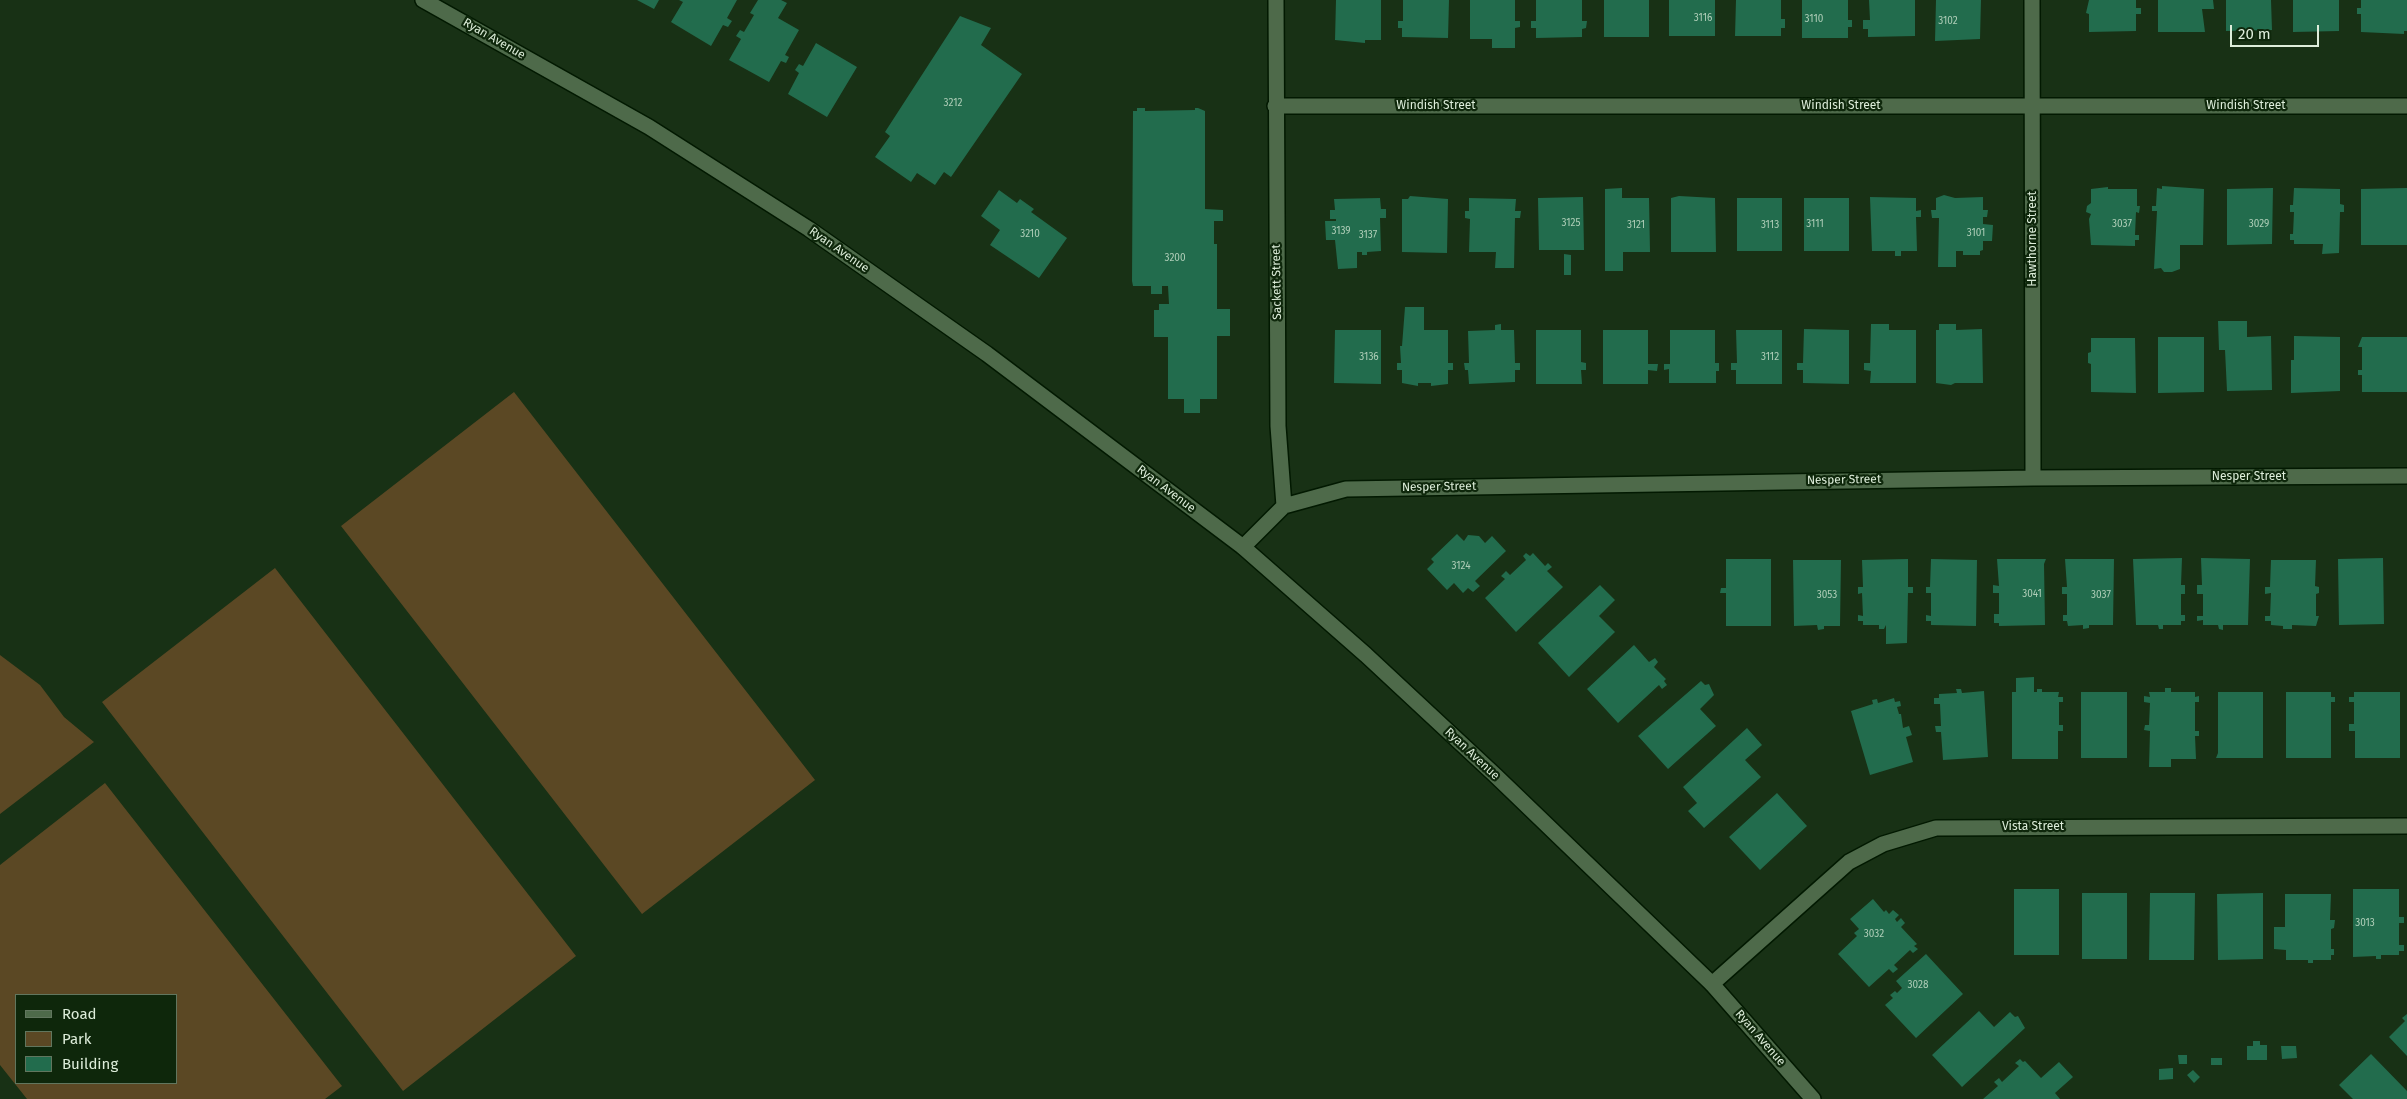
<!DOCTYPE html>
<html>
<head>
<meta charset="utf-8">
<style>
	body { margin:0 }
	#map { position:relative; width:2407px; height:1099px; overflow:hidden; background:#183115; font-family:"Fira Sans",sans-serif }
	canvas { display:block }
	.legend { position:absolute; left:15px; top:994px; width:162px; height:90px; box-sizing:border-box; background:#0e270b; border:1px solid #61765e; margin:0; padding:6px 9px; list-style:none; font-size:15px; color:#ddedda }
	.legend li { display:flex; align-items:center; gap:10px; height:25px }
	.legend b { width:25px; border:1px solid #61765e }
	.scale { position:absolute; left:2230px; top:25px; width:89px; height:22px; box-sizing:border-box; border:2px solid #ddedda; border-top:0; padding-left:6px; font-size:15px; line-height:18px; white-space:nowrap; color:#ddedda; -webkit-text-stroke:4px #0e270b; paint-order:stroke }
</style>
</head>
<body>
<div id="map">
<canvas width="2407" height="1099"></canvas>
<ul class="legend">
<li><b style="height:6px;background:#4e6a4a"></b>Road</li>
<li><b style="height:14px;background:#5b4824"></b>Park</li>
<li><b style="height:14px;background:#226c4d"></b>Building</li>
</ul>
<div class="scale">20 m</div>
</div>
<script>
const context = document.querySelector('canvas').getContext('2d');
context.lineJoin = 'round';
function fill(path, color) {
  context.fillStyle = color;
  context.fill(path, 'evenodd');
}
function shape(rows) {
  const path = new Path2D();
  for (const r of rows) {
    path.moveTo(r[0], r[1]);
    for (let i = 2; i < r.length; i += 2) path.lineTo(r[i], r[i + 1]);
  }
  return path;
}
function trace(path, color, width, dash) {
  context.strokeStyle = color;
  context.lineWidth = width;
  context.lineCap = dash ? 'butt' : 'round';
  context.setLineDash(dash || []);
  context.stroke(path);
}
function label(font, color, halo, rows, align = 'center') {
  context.font = font + ' "Fira Sans",sans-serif';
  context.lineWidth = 4.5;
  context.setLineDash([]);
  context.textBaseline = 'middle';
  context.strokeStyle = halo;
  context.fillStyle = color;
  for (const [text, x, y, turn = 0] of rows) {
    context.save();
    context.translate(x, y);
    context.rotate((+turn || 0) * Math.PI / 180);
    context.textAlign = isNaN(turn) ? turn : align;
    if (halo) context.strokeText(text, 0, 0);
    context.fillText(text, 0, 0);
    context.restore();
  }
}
fill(shape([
	[514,392,815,780,642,914,341,526],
	[275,568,576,956,403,1091,102,702],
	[0,655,40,685,64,717,94,742,0,814],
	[105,783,342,1086,325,1099,27,1099,0,1065,0,865],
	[16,995,176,995,176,1083,16,1083]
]), '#5b4824');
fill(shape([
	[637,0,659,0,654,9],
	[679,0,737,0,727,18,732,21,728,27,723,25,711,46,671,22,683,2],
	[758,0,781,0,787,3,778,18,799,30,785,55,789,57,786,63,781,61,769,82,729,60,741,39,736,36,740,30,744,32,754,15,750,13],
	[1336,0,1381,0,1381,40,1365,40,1365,43,1335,40],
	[1403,0,1449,0,1448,38,1402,37,1402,28,1398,28,1398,21,1403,21],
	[1470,0,1515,0,1515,21,1520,21,1520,27,1515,28,1515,48,1492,48,1492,39,1470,39],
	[1536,0,1582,0,1582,21,1587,21,1586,28,1582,29,1582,37,1536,38,1536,28,1531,28,1531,21,1536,21],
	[1604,0,1649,0,1649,37,1604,37],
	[1669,0,1715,0,1715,36,1669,36],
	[1736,0,1781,0,1781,19,1785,19,1785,28,1781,28,1781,36,1735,36],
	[1802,0,1848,0,1848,20,1852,20,1852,27,1848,27,1848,38,1802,38],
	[1869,0,1915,0,1915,36,1868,37,1868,29,1863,29,1863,20,1870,20],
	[1936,0,1981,0,1980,39,1935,41],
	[2089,0,2136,0,2136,8,2141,8,2141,14,2136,14,2136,31,2089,32,2089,14,2086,13],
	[2158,0,2213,0,2214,9,2202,9,2205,32,2158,32],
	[2226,0,2271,0,2272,30,2226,31],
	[2293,0,2339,0,2339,31,2293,32],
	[2361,0,2407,0,2407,31,2404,31,2404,34,2361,32,2361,14,2357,14,2357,8,2361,8],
	[960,16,991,28,981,45,1022,74,951,177,944,172,935,185,917,173,911,182,875,157,890,136,885,132],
	[816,43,857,67,827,117,788,94,799,73,795,70,799,64,803,66],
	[1137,108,1145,108,1145,111,1195,110,1195,108,1198,108,1205,111,1205,209,1223,210,1223,221,1214,221,1214,244,1217,244,1217,309,1230,309,1230,336,1217,336,1217,399,1200,399,1200,413,1184,413,1184,399,1168,399,1168,337,1154,337,1154,310,1159,310,1159,304,1169,304,1168,286,1162,286,1162,294,1151,294,1151,286,1133,286,1132,281,1133,111,1137,111],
	[2162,186,2204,189,2203,245,2180,245,2180,269,2172,272,2164,272,2161,268,2154,269,2157,211,2152,211,2152,206,2156,206,2157,188,2162,189],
	[2108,187,2108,189,2137,189,2137,206,2140,206,2139,213,2136,212,2135,235,2139,235,2139,240,2135,240,2135,246,2091,245,2089,219,2091,214,2086,212,2087,206,2091,203,2091,189],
	[1622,188,1622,198,1649,198,1650,252,1623,252,1623,271,1605,271,1605,189],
	[2273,188,2272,244,2227,245,2227,189],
	[2294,188,2340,189,2340,204,2344,205,2344,212,2340,212,2339,253,2322,254,2323,244,2294,244,2294,240,2290,240,2290,234,2293,234,2294,212,2290,212,2290,205,2293,205],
	[2407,188,2407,245,2361,245,2361,189],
	[999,190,1017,203,1020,199,1034,209,1031,212,1067,238,1039,278,990,245,1000,230,981,216],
	[1944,195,1955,198,1983,197,1983,210,1988,210,1987,217,1983,217,1983,224,1993,225,1992,241,1983,241,1983,250,1980,251,1980,255,1963,255,1963,251,1956,251,1956,267,1938,267,1939,218,1932,218,1931,210,1936,210,1936,198],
	[1410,196,1448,199,1447,253,1402,252,1402,199,1408,199],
	[1679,196,1715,198,1716,252,1671,252,1671,198],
	[1583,197,1584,250,1539,250,1538,198],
	[1870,197,1916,198,1916,211,1921,210,1921,217,1916,217,1917,251,1901,251,1901,256,1895,256,1895,251,1872,251],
	[1380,198,1381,209,1386,209,1386,218,1380,218,1381,251,1367,252,1367,255,1362,255,1362,252,1357,252,1357,268,1338,269,1335,240,1326,240,1325,221,1336,221,1336,219,1330,219,1330,210,1335,210,1334,199],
	[1469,198,1516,199,1515,211,1521,211,1520,218,1515,218,1514,268,1495,268,1496,252,1469,252,1470,219,1465,218,1465,211,1469,211],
	[1737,198,1782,198,1782,251,1737,251],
	[1804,198,1849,198,1849,251,1804,251],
	[1564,254,1571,255,1571,275,1564,275],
	[1405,307,1424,307,1424,330,1448,330,1448,363,1453,363,1453,370,1448,370,1448,384,1431,386,1431,383,1418,383,1418,386,1402,383,1402,370,1397,370,1397,363,1401,363,1400,346,1402,346],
	[2218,321,2247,321,2247,337,2271,336,2272,390,2227,391,2225,350,2219,350],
	[1501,324,1501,330,1514,330,1515,363,1520,363,1520,370,1515,370,1515,382,1469,384,1468,370,1465,370,1464,363,1469,363,1468,331,1495,330,1495,325],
	[1871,324,1889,324,1889,330,1916,330,1916,383,1870,383,1871,371,1864,370,1864,363,1870,363],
	[1939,324,1956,324,1956,330,1982,329,1983,383,1955,383,1951,385,1936,383,1936,330,1939,330],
	[1804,329,1849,330,1849,384,1803,383,1803,370,1797,370,1797,363,1803,363],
	[1335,330,1381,330,1381,384,1334,383],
	[1536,330,1581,330,1581,362,1586,363,1586,370,1581,370,1582,384,1536,384],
	[1603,330,1648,330,1648,364,1658,364,1657,371,1648,370,1648,384,1603,384],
	[1670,330,1715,330,1715,363,1719,363,1719,371,1716,371,1716,383,1669,383,1669,369,1664,370,1664,364,1670,364],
	[1736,330,1782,330,1782,384,1736,384,1736,370,1731,370,1731,363,1737,363],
	[2294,336,2340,337,2340,391,2291,393,2291,360,2294,360],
	[2158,337,2204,337,2204,392,2158,393],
	[2362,337,2407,337,2407,392,2362,392,2362,375,2358,375,2358,370,2362,370,2362,347,2358,347],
	[2091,338,2135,338,2136,393,2091,392,2091,364,2088,363,2088,353,2091,352],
	[1457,534,1464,541,1468,535,1479,536,1485,543,1492,536,1506,551,1475,581,1480,586,1473,592,1468,588,1463,593,1454,583,1447,590,1427,569,1434,562,1431,559],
	[1526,553,1530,556,1533,553,1545,566,1548,563,1552,567,1547,571,1563,587,1516,632,1485,598,1505,579,1501,576,1506,571,1510,575,1526,560,1523,556],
	[2182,558,2181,585,2185,585,2185,594,2181,594,2181,615,2185,615,2185,621,2181,621,2181,625,2163,625,2163,629,2159,629,2158,625,2136,625,2133,559],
	[2201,558,2250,559,2248,625,2223,625,2223,630,2219,629,2218,625,2203,625,2203,620,2197,621,2197,616,2203,616,2203,594,2197,594,2197,585,2202,585],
	[2383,558,2384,624,2339,625,2338,559],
	[1726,559,1771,559,1771,626,1726,626,1726,593,1720,593,1721,588,1726,588],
	[1908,559,1908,587,1913,587,1913,593,1908,593,1907,643,1886,644,1886,625,1884,629,1879,629,1879,625,1863,625,1863,621,1858,621,1858,615,1863,616,1862,593,1858,594,1858,587,1863,587,1862,560],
	[1931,559,1977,560,1976,626,1931,625,1931,621,1926,621,1926,615,1931,616,1931,593,1926,593,1926,587,1930,587],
	[1997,559,2046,559,2044,564,2045,625,1999,626,1999,623,1994,623,1994,614,1999,614,1999,593,1993,593,1993,585,1999,586],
	[2065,559,2114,559,2113,625,2089,625,2089,628,2083,629,2083,625,2068,626,2067,621,2063,621,2063,615,2067,615,2067,594,2062,594,2062,587,2067,587],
	[1793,560,1841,560,1840,626,1824,626,1824,629,1818,630,1817,625,1794,626],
	[2271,560,2316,560,2315,586,2319,587,2319,593,2316,594,2316,616,2319,616,2316,626,2292,625,2292,629,2283,629,2283,626,2271,625,2271,621,2265,621,2265,616,2270,616,2271,593,2265,594,2265,587,2270,587],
	[1600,585,1615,600,1599,616,1615,632,1569,677,1538,643],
	[1634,645,1649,662,1655,658,1658,662,1654,667,1666,679,1664,681,1667,685,1662,689,1659,685,1618,723,1587,689],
	[2034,677,2034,692,2037,692,2037,689,2042,689,2042,692,2059,692,2058,697,2063,697,2063,702,2059,702,2059,725,2063,725,2063,731,2058,731,2058,759,2012,759,2012,692,2016,692,2016,678],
	[1701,681,1705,685,1709,684,1714,695,1700,709,1716,726,1668,769,1638,736],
	[2165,688,2171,688,2171,692,2195,692,2195,697,2199,696,2199,702,2195,702,2195,731,2199,731,2199,736,2195,736,2196,759,2171,759,2171,767,2149,767,2150,731,2144,730,2145,725,2149,725,2150,703,2144,702,2144,696,2150,697,2149,692,2165,692],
	[1956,689,1961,689,1962,693,1984,691,1988,757,1943,760,1941,732,1936,732,1935,726,1941,726,1940,704,1934,704,1934,698,1939,698,1939,694,1957,693],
	[2081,692,2127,692,2127,758,2081,758],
	[2218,692,2263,692,2263,758,2216,758,2218,753],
	[2286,692,2331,692,2331,697,2335,697,2335,702,2331,702,2331,758,2286,758],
	[2354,692,2400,692,2400,758,2355,758,2355,731,2349,731,2349,724,2354,724,2354,702,2349,702,2349,697,2354,697],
	[1894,698,1895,702,1900,701,1901,706,1897,707,1899,714,1901,714,1903,728,1909,726,1912,735,1906,737,1913,762,1870,775,1851,711,1873,704,1872,700,1877,699,1878,703],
	[1747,728,1762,745,1745,760,1761,777,1704,828,1688,811,1697,803,1683,787],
	[1777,793,1807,826,1760,870,1729,837],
	[2014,889,2059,889,2059,955,2014,955],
	[2353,889,2399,889,2399,917,2404,917,2404,923,2399,923,2399,945,2404,945,2404,951,2399,951,2399,955,2381,955,2381,959,2376,959,2376,956,2353,957],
	[2082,893,2127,893,2127,959,2082,959],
	[2150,893,2195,893,2194,960,2149,960],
	[2263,893,2263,959,2218,960,2217,894],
	[2285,894,2331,894,2330,920,2335,920,2334,928,2331,929,2331,949,2334,949,2334,955,2331,955,2331,960,2313,960,2313,963,2308,963,2308,960,2286,960,2286,950,2274,949,2274,927,2285,927],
	[1873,899,1884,912,1886,910,1889,914,1893,910,1899,915,1895,919,1897,922,1901,918,1905,923,1901,927,1917,944,1914,946,1918,949,1913,953,1910,950,1894,965,1898,969,1893,973,1889,969,1869,987,1838,954,1857,936,1854,933,1859,929,1850,919],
	[1926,954,1963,994,1916,1038,1885,1005,1893,998,1890,995,1895,991,1897,993,1902,988,1896,981],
	[1979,1011,1994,1027,2010,1012,2015,1017,2018,1016,2025,1028,1962,1087,1932,1055],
	[2407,1014,2407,1056,2389,1037,2405,1021,2402,1018],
	[2253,1041,2260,1041,2260,1045,2267,1045,2267,1060,2247,1060,2247,1046,2253,1046],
	[2281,1046,2296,1046,2297,1058,2282,1059],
	[2371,1054,2407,1091,2407,1099,2353,1099,2339,1085],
	[2178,1055,2187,1055,2187,1064,2179,1064],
	[2211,1058,2222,1058,2222,1065,2211,1065],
	[2020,1059,2023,1062,2025,1061,2041,1078,2059,1062,2073,1077,2055,1093,2060,1099,1983,1099,1998,1086,1994,1082,1999,1078,2002,1082,2019,1066,2015,1063],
	[2173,1068,2173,1079,2159,1080,2159,1069],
	[2193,1070,2200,1077,2194,1083,2187,1075]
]), '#226c4d');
const street = shape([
	[2032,0,2033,478],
	[1275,106,2407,106],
	[1284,506,1346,489,2033,478,2407,476],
	[1243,547,1284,506,1278,426,1276,0],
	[1712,984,1849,862,1883,844,1936,828,2407,826]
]);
const secondary = shape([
	[423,0,649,127,809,229,987,354,1243,547,1366,655,1496,776,1712,984,1813,1099]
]);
trace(street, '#021901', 18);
trace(secondary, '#021901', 18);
trace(street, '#4e6a4a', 15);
trace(secondary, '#4e6a4a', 15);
label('10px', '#aecdb7', null, [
	["3116",1703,18],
	["3110",1814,19],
	["3102",1948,21],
	["3212",953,103],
	["3125",1571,223],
	["3111",1815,224],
	["3037",2122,224],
	["3029",2259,224],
	["3121",1636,225],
	["3113",1770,225],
	["3139",1341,231],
	["3101",1976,233],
	["3210",1030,234],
	["3137",1368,235],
	["3200",1175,258],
	["3136",1369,357],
	["3112",1770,357],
	["3124",1461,566],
	["3041",2032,594],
	["3053",1827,595],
	["3037",2101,595],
	["3013",2365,923],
	["3032",1874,934],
	["3028",1918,985]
]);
label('12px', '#ddedda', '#0e270b', [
	["Ryan Avenue",494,39,30],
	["Windish Street",1436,106],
	["Windish Street",1841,106],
	["Windish Street",2246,106],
	["Hawthorne Street",2033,239,-90],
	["Ryan Avenue",839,250,35],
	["Sackett Street",1277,282,-91],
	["Nesper Street",2249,477],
	["Nesper Street",1844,480,-1],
	["Nesper Street",1439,487,-1],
	["Ryan Avenue",1166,489,37],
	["Ryan Avenue",1472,754,43],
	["Vista Street",2033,827],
	["Ryan Avenue",1760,1038,49]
]);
</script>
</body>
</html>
